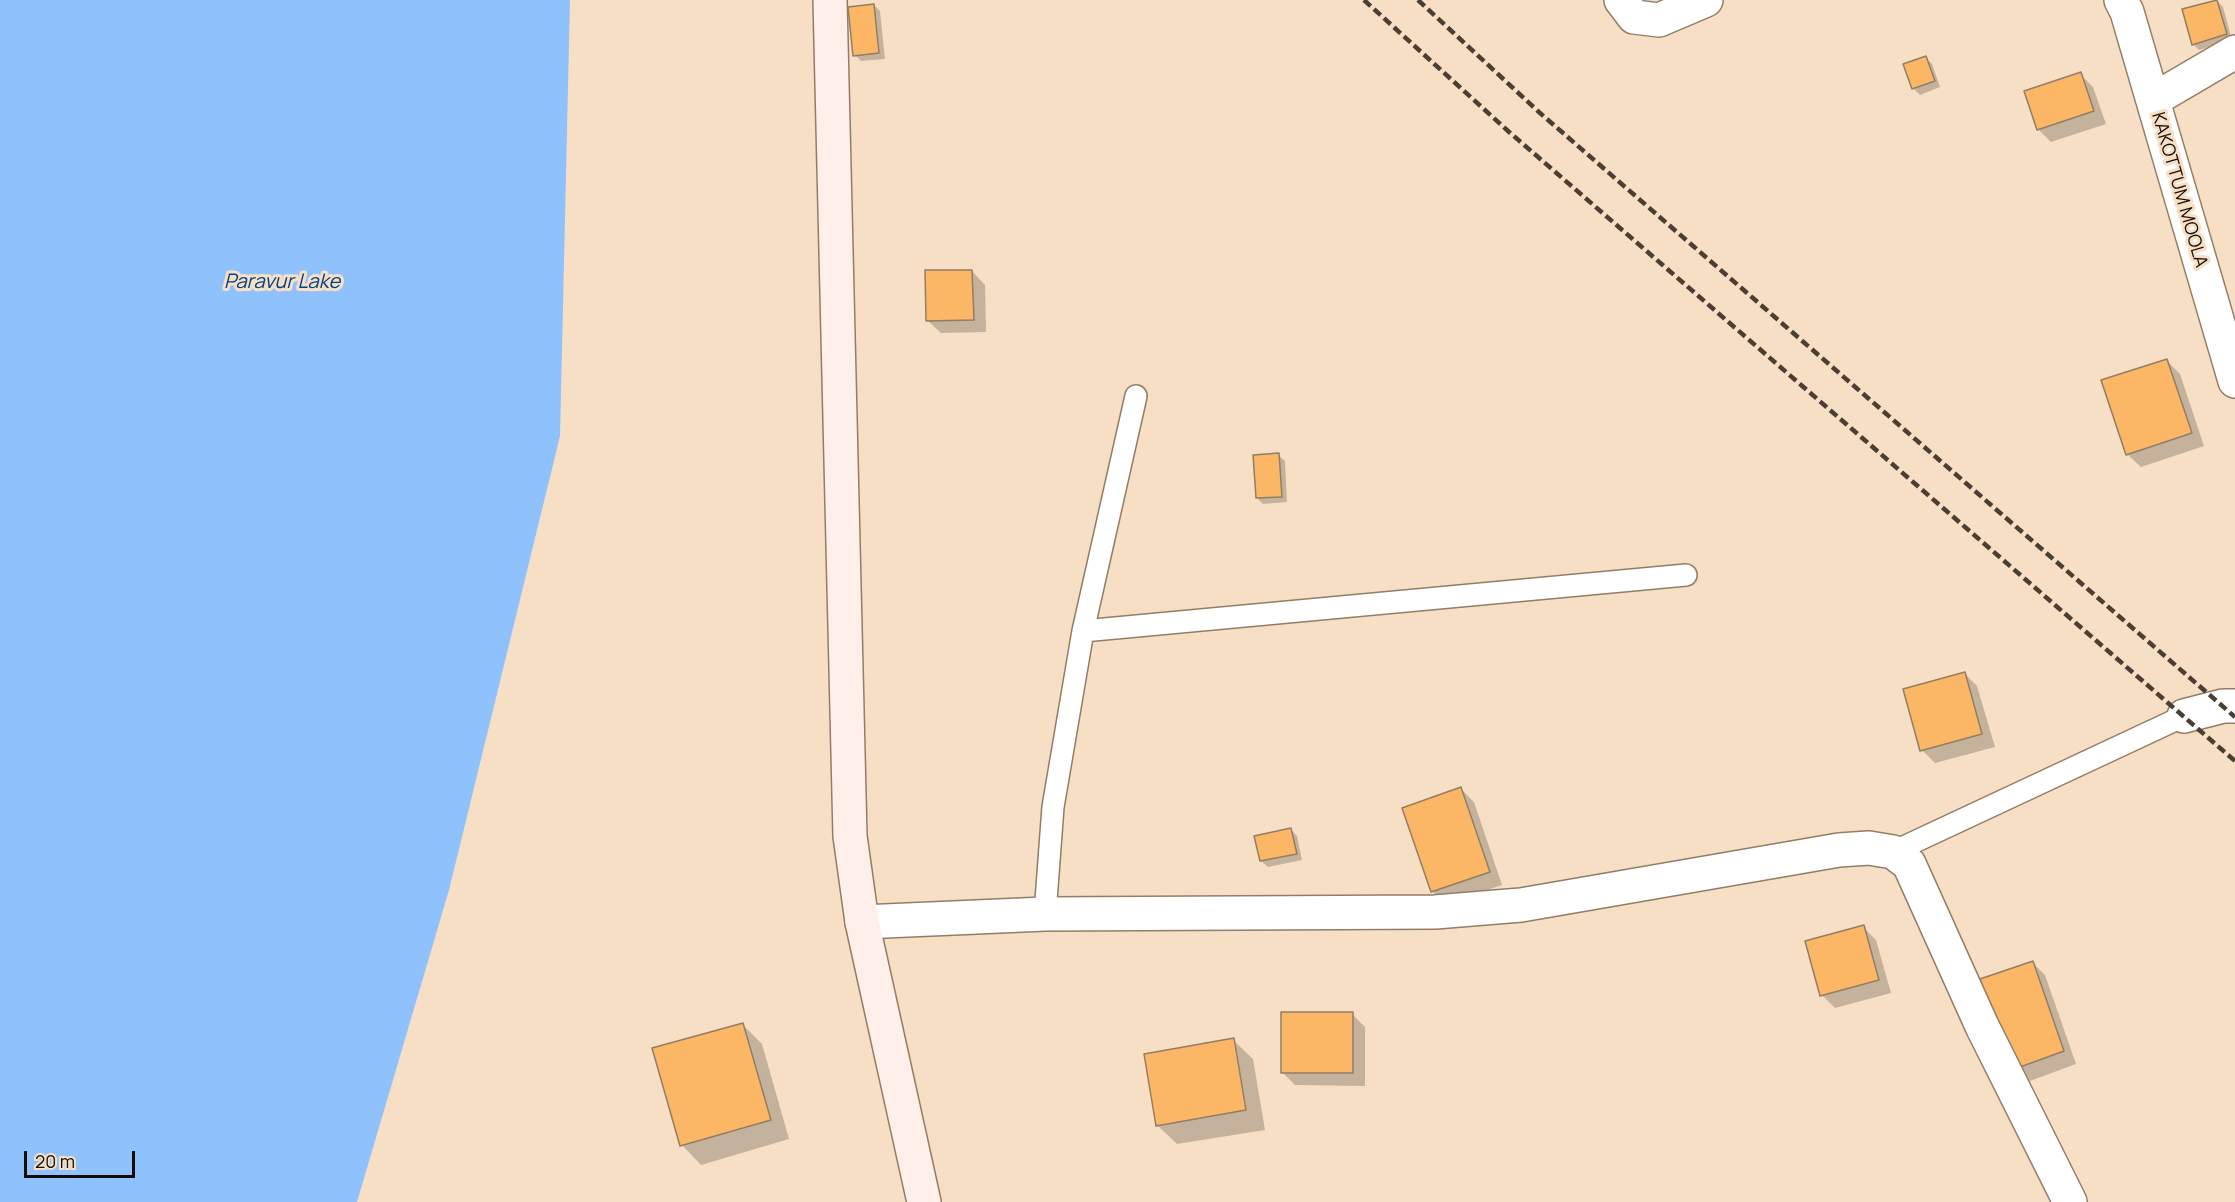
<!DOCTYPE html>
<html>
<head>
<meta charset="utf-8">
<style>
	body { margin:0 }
	#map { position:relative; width:2235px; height:1202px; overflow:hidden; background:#f7dfc5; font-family:Manrope,sans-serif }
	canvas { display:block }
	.scale { position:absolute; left:24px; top:1151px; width:111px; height:27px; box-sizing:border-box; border:3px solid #130b04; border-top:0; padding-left:8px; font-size:18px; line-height:21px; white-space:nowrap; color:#130b04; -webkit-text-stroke:4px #f7dfc5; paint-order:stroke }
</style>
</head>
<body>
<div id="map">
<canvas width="2235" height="1202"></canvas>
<div class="scale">20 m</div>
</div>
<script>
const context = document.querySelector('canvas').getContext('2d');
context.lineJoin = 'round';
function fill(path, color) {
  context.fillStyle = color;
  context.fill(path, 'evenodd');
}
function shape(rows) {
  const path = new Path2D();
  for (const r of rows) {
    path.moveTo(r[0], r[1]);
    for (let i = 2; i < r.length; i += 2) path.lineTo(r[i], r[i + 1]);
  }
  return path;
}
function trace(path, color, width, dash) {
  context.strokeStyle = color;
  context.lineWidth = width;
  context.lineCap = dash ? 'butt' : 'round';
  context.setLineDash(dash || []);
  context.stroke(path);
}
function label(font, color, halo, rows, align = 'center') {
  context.font = font + ' Manrope,sans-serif';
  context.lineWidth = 6;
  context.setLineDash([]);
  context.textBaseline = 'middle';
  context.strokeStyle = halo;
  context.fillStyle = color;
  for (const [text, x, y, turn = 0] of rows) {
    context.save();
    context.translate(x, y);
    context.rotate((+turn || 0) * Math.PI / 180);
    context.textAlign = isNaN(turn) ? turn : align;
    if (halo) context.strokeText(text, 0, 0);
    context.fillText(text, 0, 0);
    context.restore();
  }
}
fill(shape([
	[0,0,570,0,560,436,449,890,357,1202,0,1202]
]), '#8fc1fd');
fill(shape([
	[2217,1,2223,7,2232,40,2199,50,2193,44],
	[874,5,880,11,885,59,861,61,855,55],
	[1926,58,1932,64,1940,87,1920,95,1913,88],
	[2080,74,2093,87,2106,124,2051,142,2038,129],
	[972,271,985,285,986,332,941,333,927,320],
	[2167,361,2180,374,2204,446,2141,467,2127,454],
	[1278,455,1285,461,1287,502,1263,504,1257,498],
	[1964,673,1977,686,1995,747,1935,763,1922,750],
	[1461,789,1474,802,1502,885,1445,904,1432,891],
	[1291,830,1297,836,1302,860,1268,867,1261,861],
	[1863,927,1876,940,1891,993,1835,1008,1822,995],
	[2032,962,2045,975,2076,1064,2027,1082,2014,1069],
	[1352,1014,1365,1027,1365,1086,1295,1085,1282,1072],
	[742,1024,762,1044,789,1139,701,1165,682,1145],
	[1233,1040,1253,1059,1265,1130,1177,1144,1157,1125]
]), '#0003');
const building = shape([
	[2217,0,2227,34,2192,45,2182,9,2217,0],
	[874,4,879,53,853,56,848,7,874,4],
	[1926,56,1935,81,1912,89,1903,64,1926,56],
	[2081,72,2094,111,2037,130,2024,91,2081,72],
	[925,270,972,270,974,320,926,321,925,270],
	[2167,359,2192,433,2126,455,2101,380,2167,359],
	[1279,453,1282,497,1256,498,1253,455,1279,453],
	[1965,672,1982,734,1920,751,1903,689,1965,672],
	[1461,787,1490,872,1431,892,1402,808,1461,787],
	[1291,828,1297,854,1260,861,1254,836,1291,828],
	[1864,925,1879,980,1820,996,1805,941,1864,925],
	[2033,961,2064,1051,2012,1070,1980,979,2033,961],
	[1281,1012,1353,1012,1353,1073,1281,1073,1281,1012],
	[743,1023,771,1120,680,1146,652,1048,743,1023],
	[1234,1038,1246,1110,1156,1126,1144,1054,1234,1038]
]);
fill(building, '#fbb765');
trace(building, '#927d65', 1.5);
const service = shape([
	[1083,631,1686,575],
	[1893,852,2184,716],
	[1045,914,1053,807,1083,631,1136,396]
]);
const minor = shape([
	[1621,0,1634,17,1659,20,1706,0],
	[2121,0,2127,12,2235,381],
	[2153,100,2235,52],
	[2184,716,2223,706,2235,706],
	[862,922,1045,914,1435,912,1521,905,1839,850,1869,848,1893,852,1909,864,1982,1026,2070,1202]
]);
const secondary = shape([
	[830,0,850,836,862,922,924,1202]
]);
trace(service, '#937d66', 24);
trace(minor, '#937d66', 36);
trace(secondary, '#937d66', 36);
trace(service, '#fff', 21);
trace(minor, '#fff', 33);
trace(secondary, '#feefea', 33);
trace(shape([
	[1364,0,1508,131,2235,761],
	[1418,0,1540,113,2235,717]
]), '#4b3f33', 4.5, [9, 4.5]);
label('18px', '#130b04', '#f7dfc5', [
	["KAKOTTUM MOOLA",2179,190,74]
]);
label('italic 20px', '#004384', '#f7dfc5', [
	["Paravur Lake",282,282]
]);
</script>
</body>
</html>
